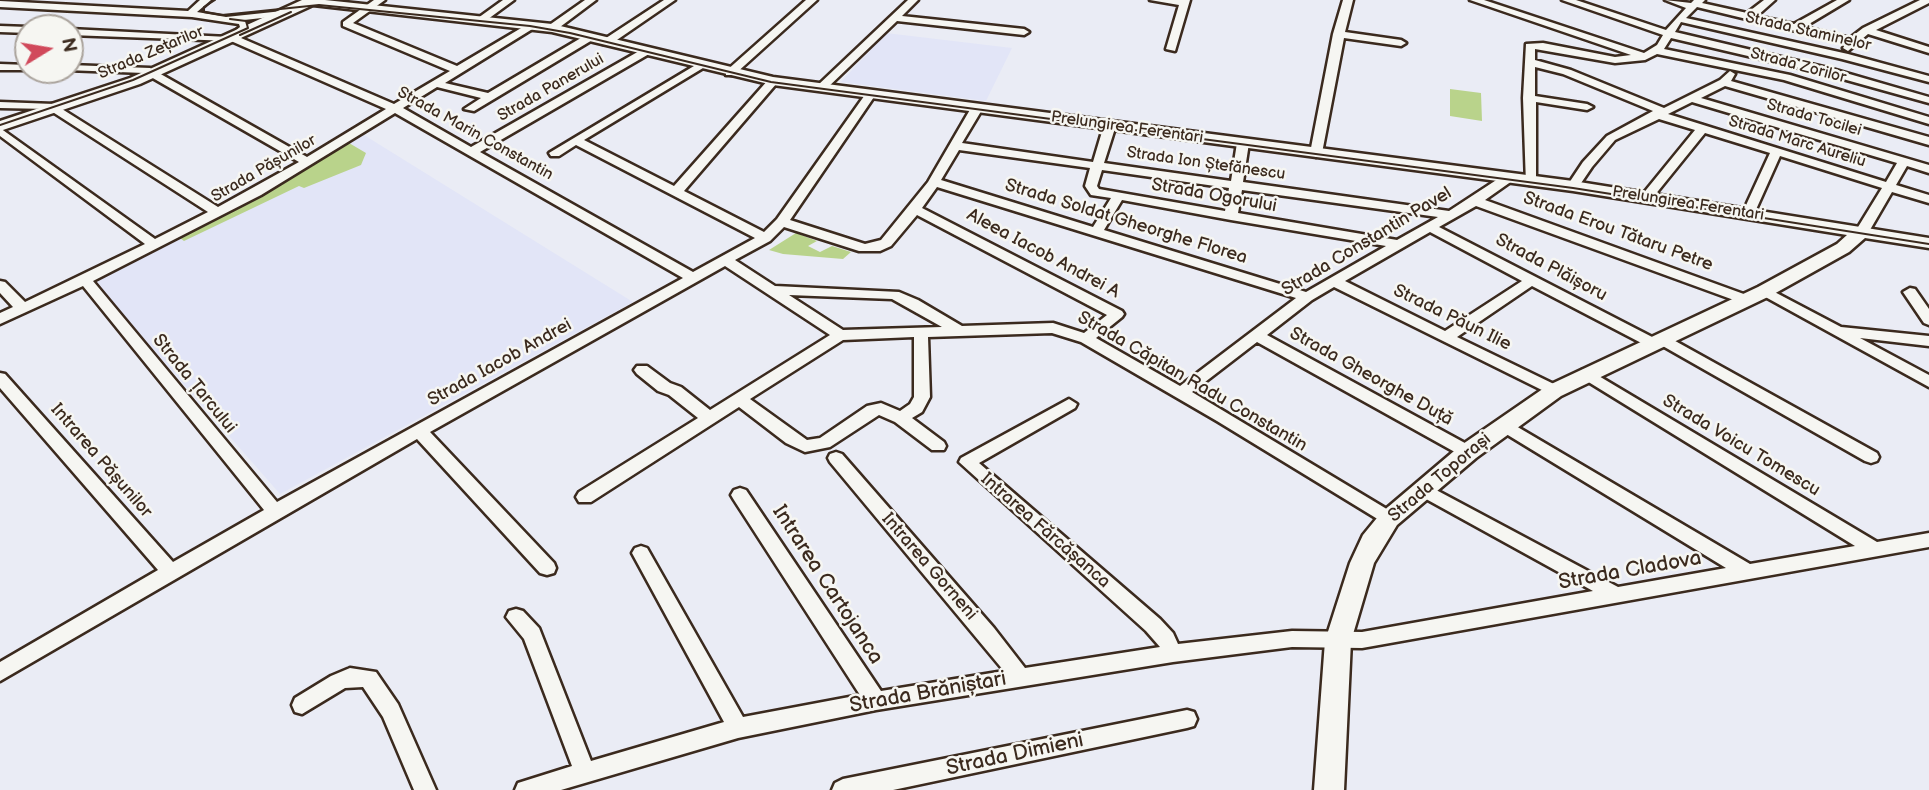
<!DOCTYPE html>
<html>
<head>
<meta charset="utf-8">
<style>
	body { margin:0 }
	#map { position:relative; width:1929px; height:790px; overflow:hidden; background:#eaecf5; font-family:"Balsamiq Sans",sans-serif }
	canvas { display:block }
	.north { position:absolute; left:14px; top:14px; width:70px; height:70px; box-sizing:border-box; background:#f6f6f2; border:2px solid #aba49d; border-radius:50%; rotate:79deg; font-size:19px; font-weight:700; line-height:28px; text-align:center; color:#3b2a1e }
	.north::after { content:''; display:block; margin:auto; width:24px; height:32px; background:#d1495b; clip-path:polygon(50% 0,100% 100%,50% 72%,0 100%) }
</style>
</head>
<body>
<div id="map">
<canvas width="1929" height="790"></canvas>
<div class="north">N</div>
</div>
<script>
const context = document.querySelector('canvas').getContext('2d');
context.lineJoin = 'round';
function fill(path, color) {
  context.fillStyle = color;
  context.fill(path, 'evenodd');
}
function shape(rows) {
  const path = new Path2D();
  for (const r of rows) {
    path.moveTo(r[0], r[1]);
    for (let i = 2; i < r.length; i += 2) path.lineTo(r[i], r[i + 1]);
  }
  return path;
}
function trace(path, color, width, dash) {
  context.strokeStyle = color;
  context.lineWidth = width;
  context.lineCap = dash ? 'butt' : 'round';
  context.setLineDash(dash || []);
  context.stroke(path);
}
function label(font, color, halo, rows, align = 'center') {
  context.font = font + ' "Balsamiq Sans",sans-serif';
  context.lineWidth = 5;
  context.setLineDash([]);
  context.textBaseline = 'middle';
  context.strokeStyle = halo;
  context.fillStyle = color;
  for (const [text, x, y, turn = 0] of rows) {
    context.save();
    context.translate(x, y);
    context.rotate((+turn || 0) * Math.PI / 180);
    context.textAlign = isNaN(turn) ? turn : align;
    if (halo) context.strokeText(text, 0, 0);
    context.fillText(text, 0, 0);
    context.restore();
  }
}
fill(shape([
	[886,33,1012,48,986,101,841,82],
	[364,135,633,302,280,494,94,282,258,197]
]), '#e2e5f7');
fill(shape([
	[1450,89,1481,93,1482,121,1450,116],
	[349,143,366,153,361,165,304,188,299,186,184,241,180,238,258,197],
	[796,233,817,241,808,246,820,252,832,246,851,252,843,259,783,254,769,250]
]), '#b9d38b');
const street = shape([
	[200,0,211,0,197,12,226,17,292,10,292,14,289,15,244,20,250,27,241,38,394,104,450,71,343,26,343,22,374,0,385,0,353,23,457,66,528,24,534,24,534,28,445,83,488,93,586,35,594,35,594,39,474,111,464,109,481,98,437,87,403,108,471,147,641,50,649,50,649,54,480,152,693,272,755,238,576,145,559,156,551,156,549,153,699,63,704,66,703,68,584,140,674,186,769,79,777,79,777,83,684,191,764,232,777,219,867,92,871,91,876,94,790,220,865,244,881,240,928,182,971,108,977,105,983,108,962,143,1093,162,1104,125,1110,122,1116,125,1104,163,1231,181,1237,143,1243,139,1249,143,1243,182,1449,211,1504,175,1512,175,1512,181,1485,200,1752,297,1754,300,1752,303,1742,303,1476,206,1439,227,1656,339,1663,335,1668,337,1877,453,1879,457,1877,461,1871,463,1865,461,1661,345,1654,349,1649,347,1532,286,1457,337,1560,387,1562,391,1560,395,1554,396,1334,287,1312,300,1267,335,1474,448,1476,452,1474,456,1462,456,1257,342,1192,392,1395,514,1398,519,1395,524,1389,526,1217,421,1081,342,1052,333,928,337,930,397,922,412,912,418,944,442,946,446,944,450,932,450,895,422,879,415,830,447,805,452,786,443,739,407,591,502,579,502,576,497,579,492,698,418,669,395,658,391,637,374,634,370,637,366,647,366,670,383,681,387,710,410,830,335,725,266,430,432,554,563,556,568,554,573,547,575,540,573,417,439,0,681,0,662,158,570,0,388,0,373,5,374,173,562,264,510,83,286,0,324,0,313,13,307,0,293,0,281,5,282,25,302,145,244,0,136,0,128,155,239,208,212,48,109,0,108,0,102,54,104,218,207,299,162,144,73,66,70,70,70,70,65,150,68,307,157,386,109,231,41,70,35,70,29,228,37,240,27,239,24,192,17,0,7,0,1,188,11,200,0],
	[395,113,683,278,277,502,93,281,261,195,395,113],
	[959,150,1090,168,1085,186,1091,195,1111,198,1093,227,941,180,959,150],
	[1102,170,1229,188,1225,211,1099,189,1097,186,1102,170],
	[937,187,1296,298,1180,386,1096,338,1122,317,1124,314,1122,311,922,208,937,187],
	[1242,190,1438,217,1397,240,1238,213,1242,190],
	[1122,200,1231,220,1386,246,1306,292,1104,230,1122,200],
	[917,215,1107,315,1084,333,1053,323,962,326,918,300,899,292,775,286,735,260,770,241,784,227,859,251,880,251,891,246,917,215],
	[1430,232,1522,281,1445,331,1345,281,1430,232],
	[789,295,892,299,942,327,843,330,789,295],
	[914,337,914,397,910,404,900,411,881,403,867,406,820,438,807,440,750,399,843,340,914,337],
	[503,0,514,0,484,22,478,22,478,18,503,0],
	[585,0,596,0,556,30,548,30,548,26,585,0],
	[664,0,675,0,611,44,603,44,603,40,664,0],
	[806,0,817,0,734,75,726,75,726,71,806,0],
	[908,0,918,0,902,16,1024,29,1029,32,1024,35,897,21,825,90,817,90,817,86,908,0],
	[1150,0,1190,0,1175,51,1166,49,1179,5,1150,0],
	[1343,0,1353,0,1345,32,1401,40,1406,43,1401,46,1344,38,1322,153,1316,157,1310,153,1333,34,1343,0],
	[1470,0,1484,0,1644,53,1657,45,1663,35,1562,0,1576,0,1666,30,1686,8,1665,0,1691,3,1694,0,1705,0,1702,3,1747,13,1764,0,1775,0,1757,16,1794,24,1837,0,1849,0,1804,27,1850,38,1863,28,1920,0,1929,0,1929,3,1876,30,1929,47,1929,53,1868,34,1848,51,1843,48,1846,43,1697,7,1686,18,1848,54,1929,76,1929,82,1842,59,1681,22,1675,32,1832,69,1929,97,1929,103,1825,74,1671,38,1664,49,1790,75,1929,117,1929,124,1784,80,1657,54,1645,60,1615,63,1535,49,1535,60,1571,70,1664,108,1720,80,1730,71,1735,74,1731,81,1929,137,1929,145,1725,86,1701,98,1929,165,1929,173,1907,166,1896,185,1929,195,1929,203,1892,192,1867,235,1857,235,1855,232,1882,188,1780,156,1754,214,1748,218,1743,217,1742,214,1770,153,1705,133,1650,201,1642,201,1642,195,1695,130,1659,119,1615,140,1592,167,1577,189,1569,189,1567,186,1583,162,1607,136,1653,111,1563,74,1535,67,1535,96,1587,104,1593,107,1587,110,1536,102,1536,181,1530,185,1526,184,1523,98,1526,44,1543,43,1615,57,1631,55,1470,0],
	[1692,102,1897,163,1886,182,1668,114,1692,102],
	[0,26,28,27,32,28,28,28,28,33,0,32,0,26],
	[0,64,28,65,28,70,32,70,0,70,0,64],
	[1765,287,1841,327,1929,336,1929,346,1860,338,1929,375,1929,387,1760,294,1758,291,1765,287],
	[1910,288,1915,289,1929,309,1929,325,1924,323,1903,292,1910,288],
	[1587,369,1877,542,1929,533,1929,547,1362,648,1292,647,1173,662,876,710,738,738,561,790,515,790,518,783,572,766,524,639,506,617,509,611,516,609,523,611,539,628,591,761,724,722,632,553,635,548,641,546,647,548,743,717,860,695,734,500,731,495,734,490,740,488,746,490,881,691,1004,671,830,462,828,458,830,454,836,452,842,454,994,628,1025,668,1160,647,1146,631,959,462,961,458,1069,399,1077,404,1075,408,979,463,1160,619,1173,633,1178,644,1292,631,1362,632,1593,591,1417,494,1414,489,1417,484,1423,483,1618,587,1726,568,1498,429,1496,425,1498,421,1504,419,1750,564,1855,546,1582,378,1579,374,1582,370,1587,369],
	[350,668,376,672,398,704,436,790,414,790,383,717,363,687,345,688,302,714,295,712,292,705,295,698,331,676,350,668],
	[1187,710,1194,712,1197,719,1194,726,1187,728,893,790,832,790,835,783,843,779,1187,710]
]);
const secondary = shape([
	[302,0,325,0,552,24,773,77,1573,181,1929,238,1929,248,1865,238,1849,252,1772,295,1561,396,1476,458,1397,525,1374,563,1351,641,1344,790,1314,790,1325,641,1350,563,1363,535,1381,513,1460,446,1547,386,1758,287,1837,244,1847,235,1573,191,773,85,552,32,313,5,140,84,0,131,0,121,130,78,302,0]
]);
trace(street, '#3b2a1e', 5);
trace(secondary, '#3b2a1e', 5);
fill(street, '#f6f6f2');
fill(secondary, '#f6f6f2');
trace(shape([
	[215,0,204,7,204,12,222,15,319,5,530,26,570,33,771,82,1573,188,1929,244],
	[240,35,291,12],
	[0,125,133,80,248,28,246,21,230,19]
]), '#3b2a1e', 2);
label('16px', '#3b2a1e', '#f6f6f2', [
	["Strada Staminelor",1808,32,13],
	["Strada Zețarilor",151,53,-23],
	["Strada Zorilor",1798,66,15],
	["Strada Panerului",551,88,-30],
	["Strada Tocilei",1814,118,16],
	["Prelungirea Ferentari",1127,128,8],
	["Strada Marin Constantin",475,134,29],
	["Strada Marc Aureliu",1797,142,17],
	["Strada Ion Ștefănescu",1206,164,8],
	["Strada Pășunilor",264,169,-30],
	["Prelungirea Ferentari",1688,204,9]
]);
label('18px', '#3b2a1e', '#f6f6f2', [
	["Strada Ogorului",1214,196,10],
	["Strada Soldat Gheorghe Florea",1126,222,17],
	["Strada Erou Tătaru Petre",1618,232,20],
	["Strada Constantin Pavel",1367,242,-31],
	["Aleea Iacob Andrei A",1043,254,28],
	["Strada Plăișoru",1551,268,28],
	["Strada Păun Ilie",1452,318,26],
	["Strada Iacob Andrei",500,363,-29],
	["Strada Gheorghe Duță",1371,377,29],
	["Strada Căpitan Radu Constantin",1192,382,30],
	["Strada Țarcului",194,384,51],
	["Strada Voicu Tomescu",1741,446,31],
	["Intrarea Pășunilor",101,461,49],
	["Strada Toporași",1440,478,-40],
	["Intrarea Fărcășanca",1045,531,41],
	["Intrarea Gorneni",929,567,49]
]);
label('21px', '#3b2a1e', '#f6f6f2', [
	["Strada Cladova",1630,571,-10],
	["Intrarea Cartojanca",827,585,57],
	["Strada Brăniștari",928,693,-10],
	["Strada Dimieni",1015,755,-12]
]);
</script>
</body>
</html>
